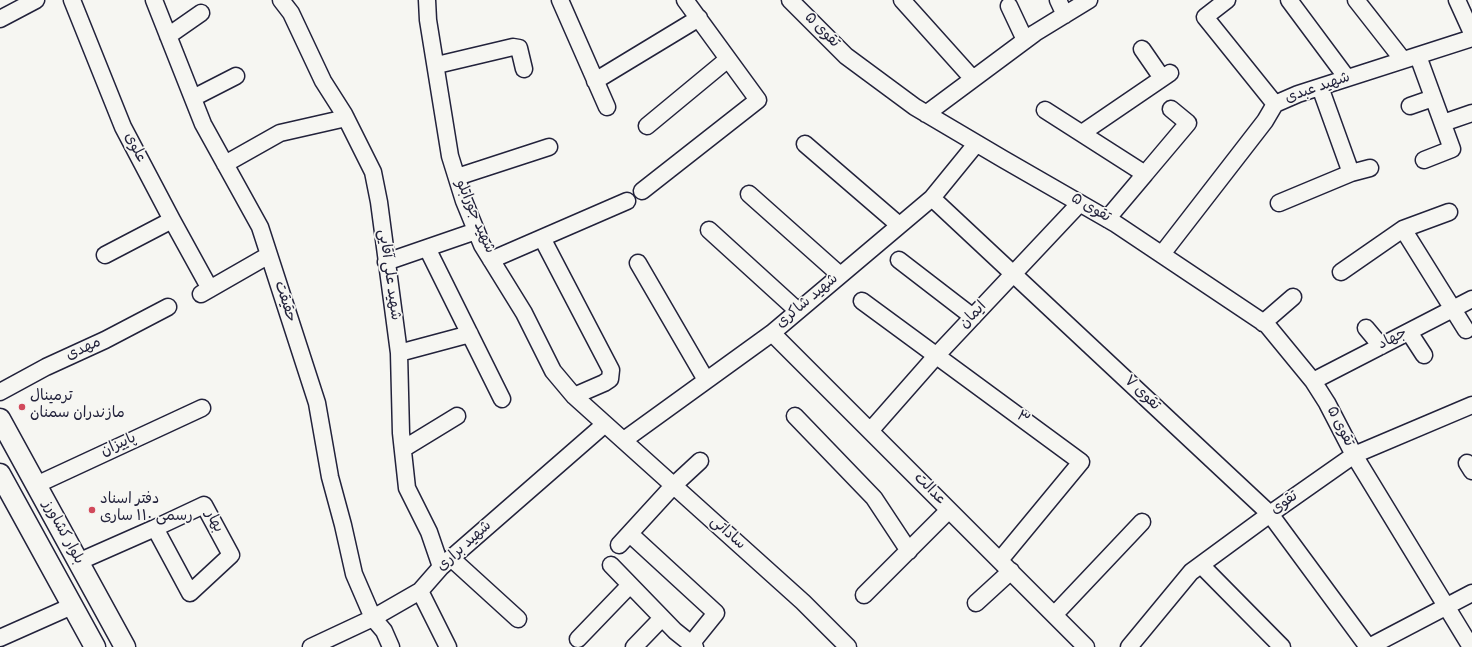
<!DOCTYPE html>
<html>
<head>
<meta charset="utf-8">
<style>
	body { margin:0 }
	canvas { display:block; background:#f6f6f2 }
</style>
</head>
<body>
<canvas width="1472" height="647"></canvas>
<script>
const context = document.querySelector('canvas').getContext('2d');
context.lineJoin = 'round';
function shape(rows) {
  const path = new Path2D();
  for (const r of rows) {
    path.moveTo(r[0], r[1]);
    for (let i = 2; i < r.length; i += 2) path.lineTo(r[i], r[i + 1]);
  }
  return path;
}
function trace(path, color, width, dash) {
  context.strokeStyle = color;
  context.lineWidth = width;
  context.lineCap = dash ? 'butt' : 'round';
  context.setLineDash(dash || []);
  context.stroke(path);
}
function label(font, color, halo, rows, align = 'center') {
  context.font = font + ' "Gochi Hand","Playpen Sans Arabic",sans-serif';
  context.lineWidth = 3.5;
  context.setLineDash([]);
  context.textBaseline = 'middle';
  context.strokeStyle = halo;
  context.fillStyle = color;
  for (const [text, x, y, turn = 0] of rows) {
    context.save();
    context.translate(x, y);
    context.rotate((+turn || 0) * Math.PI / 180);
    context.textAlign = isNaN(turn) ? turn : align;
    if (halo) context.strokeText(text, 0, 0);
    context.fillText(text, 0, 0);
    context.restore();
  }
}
const minor = shape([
	[72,0,123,127,172,220,210,289],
	[154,0,203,124,260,227,317,403,330,477,343,525,354,574,373,618,384,631,391,647],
	[281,0,291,13,323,81,344,114,373,172,379,202,399,353,401,433,407,488,429,532,441,567],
	[427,0,428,20,450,156,464,201,482,245,524,313,553,371,574,396,803,602,848,647],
	[560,0,607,107],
	[790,0,846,56,915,107,1003,159,1116,224,1267,325,1313,381,1327,403,1354,455,1471,647],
	[902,0,973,79],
	[1058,0,1065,15],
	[1227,0,1205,17,1275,104],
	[1289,0,1347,78],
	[1356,0,1403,60],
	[1457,0,1472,33],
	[1009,6,1025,40],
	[0,19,36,0],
	[168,36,201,13],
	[1142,49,1162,78],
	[1418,56,1452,149,1424,160],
	[437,65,513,47,519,48,524,69],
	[595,81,699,18],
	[1320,87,1351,173],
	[193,98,236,76],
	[1410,106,1433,98],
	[1045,110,1145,174,1107,219],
	[926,114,1035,33,1089,0],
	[1443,123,1472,113],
	[647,126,728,59],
	[1082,133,1170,73],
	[805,144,899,225],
	[225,164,280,133,346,118],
	[1145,174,1188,123,1171,109],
	[457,177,549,147],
	[642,191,758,100,685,0],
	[749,194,840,275],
	[932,198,1270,514,1368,647],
	[1279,203,1351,173,1370,168],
	[1403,229,1466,330],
	[709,230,798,311],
	[542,238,611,370,610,379,604,383,574,396],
	[427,248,502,399],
	[1162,254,1265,121,1275,104,1298,94,1472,38],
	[105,255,172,220],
	[491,260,627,201],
	[899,260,973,317],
	[386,262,476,231],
	[638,263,706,380],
	[1341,272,1403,229,1449,212],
	[201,294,269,255],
	[862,301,1081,462,1000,560],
	[1263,323,1293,297],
	[1366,328,1381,346],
	[1409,332,1424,355],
	[772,333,1086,647],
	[399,353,470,334],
	[1313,381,1472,299],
	[0,392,46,367,105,340,168,307],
	[795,416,874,498,909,551],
	[870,431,936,356,1080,203],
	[624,440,772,333,932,198,976,144],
	[403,449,457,416],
	[1467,463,1472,471],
	[36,485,202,408],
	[630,534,716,613,691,644],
	[619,545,673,486,700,461],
	[451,558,518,619],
	[78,562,155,528,204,505,231,555,190,593,155,528],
	[611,565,675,631,695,647],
	[1201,565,1282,647],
	[420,591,448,647],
	[864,595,949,510],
	[976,603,1011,571],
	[1055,614,1142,522],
	[0,638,72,606],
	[578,639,630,585],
	[311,647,373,618,420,591,441,567,605,424],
	[634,647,662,618],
	[1129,647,1191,572,1270,514,1354,455,1472,405],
	[1369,647,1472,593]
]);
const major = shape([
	[0,419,125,647],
	[0,474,95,647]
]);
trace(minor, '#22223b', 19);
trace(major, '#22223b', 23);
trace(minor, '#f6f6f2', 16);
trace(major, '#f6f6f2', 20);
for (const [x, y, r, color] of [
	[22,407,4,"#d1495b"],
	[92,510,4,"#d1495b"]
]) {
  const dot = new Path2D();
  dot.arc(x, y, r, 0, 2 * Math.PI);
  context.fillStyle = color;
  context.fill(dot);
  trace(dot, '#f6f6f2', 1.5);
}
label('15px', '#22223b', '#f6f6f2', [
	["تقوی ۵",821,31,45],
	["شهید عبدی",1318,89,-19],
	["علوی",134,148,63],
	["تقوی ۵",1090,209,30],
	["شهید جورابلو",474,217,67],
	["شهید علی آقایی",388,275,82],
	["حقیقت",284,302,72],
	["شهید شاکری",808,302,-40],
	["ایمان",974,316,-46],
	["جهاد",1393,340,-27],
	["مهدی",84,350,-24],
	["تقوی ۷",1141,394,43],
	["۳",1022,419,36],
	["تقوی ۵",1339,427,63],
	["پاییزان",119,446,-25],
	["عدالت",929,490,45],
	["تقوی",1285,504,-35],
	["بهار",213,522,63],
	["بلوار کشاورز",62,533,61],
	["ساداتی",727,534,42],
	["شهید براری",465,547,-42]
]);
label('15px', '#22223b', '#f6f6f2', [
	["ترمینال",30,398],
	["مازندران سمنان",30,415],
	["دفتر اسناد",100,501],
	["رسمی ۱۱۰ ساری",100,518]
], 'left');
</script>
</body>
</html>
